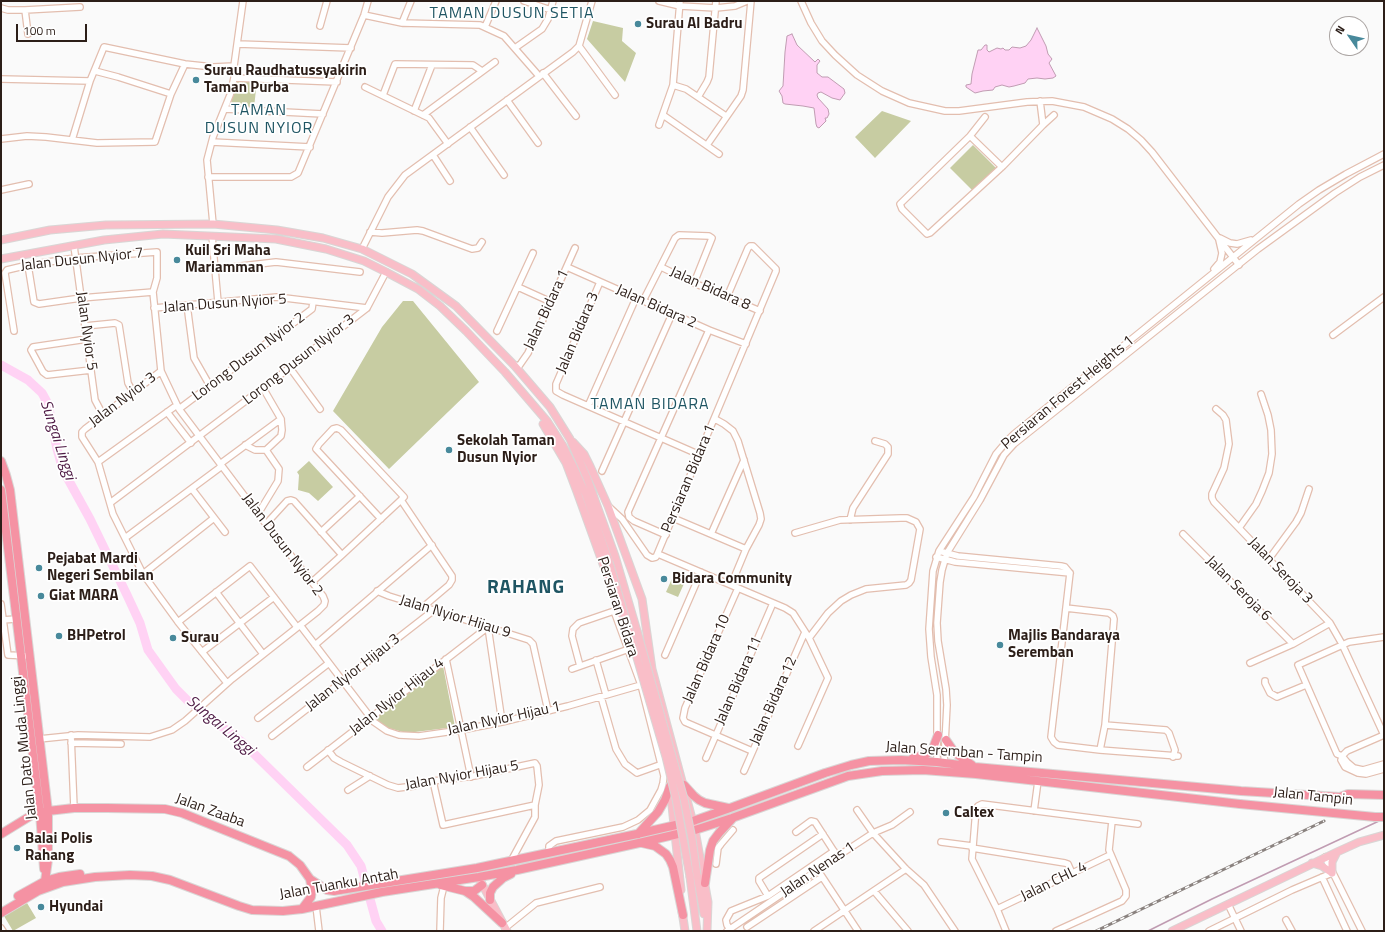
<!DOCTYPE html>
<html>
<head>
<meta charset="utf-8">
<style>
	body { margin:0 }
	#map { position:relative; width:1385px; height:932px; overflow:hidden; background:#fafafa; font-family:"Titillium Web",sans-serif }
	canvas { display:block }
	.frame { position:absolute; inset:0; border:2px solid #2c1e18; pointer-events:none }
	.north { position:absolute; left:1329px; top:16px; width:40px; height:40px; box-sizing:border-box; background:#fff; border:1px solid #aba5a3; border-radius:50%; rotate:304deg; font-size:11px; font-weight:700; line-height:16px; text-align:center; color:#2c1e18 }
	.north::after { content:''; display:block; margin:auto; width:14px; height:18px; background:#48899b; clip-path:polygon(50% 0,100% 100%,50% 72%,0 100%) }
	.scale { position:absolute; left:16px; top:24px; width:71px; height:18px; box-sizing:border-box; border:2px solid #2c1e18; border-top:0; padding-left:5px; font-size:12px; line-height:14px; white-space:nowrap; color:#2c1e18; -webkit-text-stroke:3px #fff; paint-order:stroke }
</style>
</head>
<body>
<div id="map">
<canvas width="1385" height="932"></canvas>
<div class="frame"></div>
<div class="north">N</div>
<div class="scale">100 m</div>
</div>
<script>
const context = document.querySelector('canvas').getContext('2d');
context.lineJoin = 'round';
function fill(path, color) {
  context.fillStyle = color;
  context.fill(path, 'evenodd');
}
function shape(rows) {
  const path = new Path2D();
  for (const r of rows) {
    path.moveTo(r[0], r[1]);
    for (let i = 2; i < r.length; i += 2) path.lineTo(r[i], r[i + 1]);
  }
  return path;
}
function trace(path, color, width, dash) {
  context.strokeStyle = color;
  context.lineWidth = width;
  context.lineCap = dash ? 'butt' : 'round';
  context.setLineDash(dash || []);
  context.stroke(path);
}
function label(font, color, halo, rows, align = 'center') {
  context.font = font + ' "Titillium Web",sans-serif';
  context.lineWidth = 3.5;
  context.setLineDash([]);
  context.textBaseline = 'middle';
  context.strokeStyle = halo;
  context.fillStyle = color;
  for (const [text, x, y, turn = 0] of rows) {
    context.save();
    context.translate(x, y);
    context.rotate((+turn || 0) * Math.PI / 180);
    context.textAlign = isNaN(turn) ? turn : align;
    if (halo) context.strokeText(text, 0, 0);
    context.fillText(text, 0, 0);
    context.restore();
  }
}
fill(shape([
	[593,21,623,28,622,41,636,53,625,82,587,39],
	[237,79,257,80,254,108,230,107],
	[882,111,911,121,875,158,855,137],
	[973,145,998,170,974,192,950,168],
	[403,301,413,301,479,382,389,469,333,411,382,327],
	[309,461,333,487,318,501,309,493,298,490,299,475,297,472],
	[675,572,687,577,678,597,666,592],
	[443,666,455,727,407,733,388,728,374,719],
	[27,903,36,918,13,931,4,916]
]), '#c7cca2');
const water = shape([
	[1037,28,1046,46,1048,54,1052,59,1049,63,1056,76,1053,78,1045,79,1037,78,1028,79,1025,83,1014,86,1009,87,1002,85,995,87,993,90,983,91,975,93,966,87,966,85,971,84,972,74,978,50,981,50,985,45,987,45,987,50,989,52,997,48,1001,49,1003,48,1005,50,1009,50,1012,47,1020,48,1026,46,1031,40,1037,28],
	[792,34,797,45,815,62,818,59,820,61,817,65,817,73,822,77,828,77,844,89,845,93,840,100,832,98,821,92,818,93,817,95,818,98,828,109,829,114,827,118,825,118,826,121,819,128,817,127,816,124,814,108,803,106,785,104,783,103,782,96,779,91,783,86,785,52,787,36,792,34]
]);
fill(water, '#ffd2f4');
trace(water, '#c09cb2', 1);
trace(shape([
	[1148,931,1212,899,1379,821]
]), '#c09cb2', 1.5);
trace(shape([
	[1,365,28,380,42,393,48,404,57,449,63,470,90,519,127,595,140,623,148,650,176,689,187,700,242,742,347,845,361,866,376,921,382,931]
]), '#ffd2f4', 9);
const minor = shape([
	[524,1,551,10],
	[659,1,680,6,716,8,735,6,747,1],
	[801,1,811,23,822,41,835,55,857,75,882,91,909,103,945,111,959,111,1027,102,1052,101,1084,107,1112,119,1128,129,1141,140,1152,152,1239,265],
	[1,8,8,10,25,10,80,7],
	[25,10,28,34],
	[364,15,402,23,480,25,504,36,539,76],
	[402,23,411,1],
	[320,26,327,1],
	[485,27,496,1],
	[238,44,351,48],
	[579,46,615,95],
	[515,48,542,29,548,19,553,1],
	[95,71,118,77,171,94],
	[543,73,576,116],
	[234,78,337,82],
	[1,79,90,81],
	[673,85,686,89,726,116],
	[365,87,429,118,448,144],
	[383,95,395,64,473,65,482,71],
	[698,97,707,82,709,77,716,1],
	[507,100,538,143],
	[1040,101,1043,125],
	[225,109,323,114],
	[414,111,432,65],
	[423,115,495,62],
	[663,115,719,154],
	[985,117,970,136,900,204,902,209,927,234,930,233,1003,166,1043,125,1054,115],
	[659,125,673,85,680,1],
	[470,127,504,175],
	[970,136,1002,167],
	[1,139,27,136,46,137,97,143,155,142,171,94,185,64],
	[72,140,90,81,104,47,185,64,213,67,234,66],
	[212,142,310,147],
	[707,145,741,96,743,90,751,1],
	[433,155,450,181],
	[208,177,291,177,298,173,364,15,368,1],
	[1,190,29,184],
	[213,224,207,160,213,137,230,95,234,78,234,66,243,1],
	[370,232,382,233,417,230,423,231,472,249,478,248,482,242],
	[212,236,218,302],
	[1220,238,1230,243,1237,244,1251,240],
	[74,246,95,400,103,415],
	[362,249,388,197,405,175,573,52,579,46,592,1],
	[28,265,34,302,39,304,81,298,153,292],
	[567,267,709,330,746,344],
	[661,267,694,283,760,311],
	[215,269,276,262,360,272],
	[1214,269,1220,262,1222,253,1219,240],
	[600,282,556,384,556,391,563,395,700,455],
	[518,287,551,302],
	[643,301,675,238,679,235,709,236,712,238,694,283],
	[187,305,194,358,210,386],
	[154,308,277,297,367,308],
	[85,326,115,323,119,325,128,383,133,392],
	[14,331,5,273,7,270,28,265,75,258,157,252,157,278,153,292,161,371,179,409,258,514,323,596,325,601,324,605,318,611,232,679,185,721,172,730,150,737,78,735,39,739],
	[497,331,533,253],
	[1333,335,1384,297],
	[87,339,33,347,31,350,43,372,47,375,91,370],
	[514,365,519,366,528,353,575,248],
	[290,368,320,409],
	[161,371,85,429,82,432,82,437,98,462,113,514,143,574,178,622,227,683],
	[263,388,281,419,282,430,281,436,266,450],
	[588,406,636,298],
	[179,409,312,309,313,302],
	[1216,409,1223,415,1226,420,1229,444,1224,468,1212,494,1212,498,1214,502,1330,623,1342,644,1384,735],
	[167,412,191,443],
	[715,419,724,424,733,431,738,441,760,513,761,519,759,525,746,549,731,585],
	[245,445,255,450,266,450],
	[98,462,177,405],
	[220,464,281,419],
	[602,471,672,314],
	[192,489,225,532],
	[401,500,452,576,452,580,449,585,423,607],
	[110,503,284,372,367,308,386,272],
	[608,506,622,519,647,555,652,558,656,557,776,271,776,269,753,246,750,246,748,248,727,297],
	[258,514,278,481,279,469,266,450],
	[673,518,746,549],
	[850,520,853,508,888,454,888,447,885,444,875,441],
	[266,524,287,501,291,500,294,501,342,555],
	[1239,528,1256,504,1262,491,1269,473,1272,454,1271,430,1268,415,1261,394],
	[321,532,360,496],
	[795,533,840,520,901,518,907,518,916,522,920,529,911,580,909,583,906,585,866,589,851,595,841,601,828,613,809,638],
	[711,534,744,460],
	[1183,534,1293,644],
	[666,535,634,521,629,517,628,512,709,330],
	[125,538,222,466],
	[939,551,958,556,1061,566,1065,567,1070,573],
	[658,554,785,608,793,613,809,638,828,678,798,746],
	[936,557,955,562,1070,573],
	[1269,559,1296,522,1301,513,1309,489],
	[1070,573,1051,737,1054,742,1058,745,1100,750,1178,756],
	[143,574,214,518],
	[312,582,342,555,401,500,404,497,341,430,337,428,333,429,319,444,316,449,381,519],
	[738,588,685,708,683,718,685,722,752,751],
	[377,591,389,596,488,627,529,640,533,644,548,711],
	[216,592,263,654],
	[1,604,8,655,29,656],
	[1066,608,1109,613,1113,616,1114,619,1105,725,1100,750],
	[2,620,16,619],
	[178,622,250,566,297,627],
	[300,625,374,722,387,731,399,735,419,736,461,730,502,722,568,706,641,685],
	[488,627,502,722],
	[1384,637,1349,642,1298,665,1337,754,1342,756,1347,762,1354,768,1363,770,1384,764],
	[315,645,432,545],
	[202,652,274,597],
	[665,655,701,572],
	[446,659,471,777],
	[596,660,606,695],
	[1250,663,1293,644,1330,623],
	[572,669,629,649],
	[1265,681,1265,683,1270,693,1277,697,1306,685],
	[601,697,616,749,625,764,637,773,665,763],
	[258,718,329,663],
	[1105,725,1166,730,1169,733,1175,750,1173,757],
	[71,735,74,808],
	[1384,735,1347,751,1343,755,1341,760,1345,767,1358,773,1366,774,1384,769],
	[272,736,434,610],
	[71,743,121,744],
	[328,750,334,758,341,762,388,785,398,788,414,786,433,781,474,776,535,763,537,766,539,785,535,805,535,817,511,861],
	[706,758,773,603],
	[937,762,937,695,931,657,929,629,933,571,939,551,974,497,996,454,1007,441,1014,434,1299,204,1319,190,1346,174,1384,154],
	[944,763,947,705,946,689,938,641,937,623,940,582,942,570,947,553,980,500,1004,455,1014,444,1258,249,1335,193,1360,177,1384,165],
	[307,767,488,627],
	[744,771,805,632],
	[433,781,443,825,535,805],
	[348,790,370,776],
	[857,810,873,833,906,869,924,885,955,931],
	[1034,811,1038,781],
	[796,832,811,821,815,822,835,853],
	[941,842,972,846],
	[972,848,1065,863,1068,864,1072,873],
	[549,853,549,846,556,841,623,827,638,820,650,810,661,790,663,783,664,776,641,685,614,611,579,623,573,629,572,636,580,666],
	[1325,857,1362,931],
	[716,864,718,848,721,844,733,830],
	[821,875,858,931],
	[1322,877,1347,931],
	[874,891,908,931],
	[768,896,759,881,759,878,823,834],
	[1228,904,1241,931],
	[316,906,319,931],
	[997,909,1110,855],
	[1286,920,1292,931],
	[747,927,822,877],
	[1,928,3,931],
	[505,928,536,903,600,887],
	[730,929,727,925,726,920,731,911,768,896,834,851],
	[440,931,441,898,444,886],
	[727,931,838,856,873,833,892,825,910,812],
	[814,931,906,869],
	[1006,931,997,909,972,859,976,809,978,806,982,804,1138,824],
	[1056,931,1122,901,1126,896,1126,890,1109,850,1112,821],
	[1209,931,1292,890,1332,873]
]);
const major = shape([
	[1,240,50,230,106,225,213,224,277,230,323,238,362,249,412,274,456,306,514,365,550,407,570,439,587,478,615,556,637,631],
	[1,259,104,240,163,234,276,239,326,249,364,261,386,272,418,289,440,306,466,331,505,372,547,421,563,446,573,466,586,495,609,562],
	[543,424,566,463,577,492,621,614],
	[573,442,584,454,590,466,608,506,642,599,652,669,695,830,708,902,707,931],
	[670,787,681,890],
	[1312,863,1322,866,1332,873],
	[1332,873,1332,862,1337,852],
	[697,875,704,914],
	[690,877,697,931],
	[481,882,507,931],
	[682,911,685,931],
	[1172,931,1337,852,1359,842,1384,835]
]);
const highway = shape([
	[1,461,6,475,10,490,48,811,48,860,45,881],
	[1,490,40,813,44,869],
	[946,740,955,753,972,765],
	[913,758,927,754,933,748,938,735],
	[684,785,694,796,699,800,705,803,728,808],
	[1375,817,1384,817],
	[1,834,32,815,48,811,74,808,107,808,165,809,182,813,289,856,300,865,310,879,327,890,334,891,477,868,637,834,693,821,730,808,825,773,851,765,869,761,901,760,937,762,975,767,1241,791,1340,797],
	[638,834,658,812,665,800,670,786],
	[642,843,655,846,666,854,670,860,673,867,683,915],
	[705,883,710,850,713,841,719,833,732,819],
	[441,885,465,891,474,897,502,923],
	[465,891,474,891,482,885],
	[18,896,45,881,59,877,80,874],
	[490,900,490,893,493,887,503,878,511,874],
	[302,909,311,897,312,890,310,879],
	[1,913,38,891,63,882,95,877,130,875,152,876,170,880,239,906,252,910,283,911,302,909,382,892,479,877,517,870,639,843,695,830,732,818,848,776,882,771,923,770,976,774,1240,804]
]);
trace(minor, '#e3beaf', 8);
trace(major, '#d9d6d5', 9);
trace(highway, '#d9d6d5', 10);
trace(minor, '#fff', 5.5);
trace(major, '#f9bec8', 7);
trace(highway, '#f592a3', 8);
const rail = shape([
	[1096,931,1324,821]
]);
trace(rail, '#8a827f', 3);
trace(rail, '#fff', 1.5, [4.5]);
const majorBridge = shape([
	[609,562,666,757,676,799,690,877],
	[637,631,684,799,692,839,697,875]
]);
const highwayBridge = shape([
	[1340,797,1348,794,1384,795],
	[1240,804,1375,817]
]);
trace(majorBridge, '#d9d6d5', 9, []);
trace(highwayBridge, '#d9d6d5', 10, []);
trace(majorBridge, '#f9bec8', 7);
trace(highwayBridge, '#f592a3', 8);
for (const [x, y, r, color] of [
	[638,24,4,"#48899b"],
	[196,80,4,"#48899b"],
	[177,260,4,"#48899b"],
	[449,450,4,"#48899b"],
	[39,568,4,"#48899b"],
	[664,579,4,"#48899b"],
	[41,596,4,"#48899b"],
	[59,636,4,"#48899b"],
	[173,638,4,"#48899b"],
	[1000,645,4,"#48899b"],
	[946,813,4,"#48899b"],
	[17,848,4,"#48899b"],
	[41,907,4,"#48899b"]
]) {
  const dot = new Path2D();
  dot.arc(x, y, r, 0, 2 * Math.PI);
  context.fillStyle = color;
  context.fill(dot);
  trace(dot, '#fff', 1.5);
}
label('bold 15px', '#2c1e18', '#fff', [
	["Surau Al Badru",646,24],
	["Surau Raudhatussyakirin",204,71],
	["Taman Purba",204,88],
	["Kuil Sri Maha",185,251],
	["Mariamman",185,268],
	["Sekolah Taman",457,441],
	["Dusun Nyior",457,458],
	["Pejabat Mardi",47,559],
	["Negeri Sembilan",47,576],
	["Bidara Community",672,579],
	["Giat MARA",49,596],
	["BHPetrol",67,636],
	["Majlis Bandaraya",1008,636],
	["Seremban",1008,653],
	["Surau",181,638],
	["Caltex",954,813],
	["Balai Polis",25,839],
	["Rahang",25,856],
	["Hyundai",49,907]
], 'left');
label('15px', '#2c1e18', '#fff', [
	["Jalan Dusun Nyior 7",82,260,-6],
	["Jalan Bidara 8",710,289,24],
	["Jalan Dusun Nyior 5",225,304,-4],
	["Jalan Bidara 2",656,307,24],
	["Jalan Bidara 1",547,310,-65],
	["Jalan Nyior 5",86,331,82],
	["Jalan Bidara 3",578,333,-67],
	["Lorong Dusun Nyior 2",249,357,-37],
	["Lorong Dusun Nyior 3",299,360,-38],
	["Persiaran Forest Heights 1",1068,393,-40],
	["Jalan Nyior 3",123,400,-37],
	["Persiaran Bidara 1",689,479,-67],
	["Jalan Dusun Nyior 2",282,545,53],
	["Jalan Seroja 3",1280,571,46],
	["Jalan Seroja 6",1238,589,45],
	["Persiaran Bidara",617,607,72],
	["Jalan Nyior Hijau 9",455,617,17],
	["Jalan Bidara 10",707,659,-66],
	["Jalan Nyior Hijau 3",353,673,-38],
	["Jalan Bidara 11",739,681,-66],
	["Jalan Nyior Hijau 4",397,697,-38],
	["Jalan Bidara 12",774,701,-66],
	["Jalan Nyior Hijau 1",504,719,-12],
	["Jalan Dato Muda Linggi",25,748,-96],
	["Jalan Seremban - Tampin",964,753,4],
	["Jalan Nyior Hijau 5",462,776,-10],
	["Jalan Tampin",1313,797,6],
	["Jalan Zaaba",210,811,20],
	["Jalan Nenas 1",818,870,-34],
	["Jalan CHL 4",1054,882,-26],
	["Jalan Tuanku Antah",339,885,-10]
]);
context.letterSpacing = '1px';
label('16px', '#1f5563', '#fff', [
	["TAMAN DUSUN SETIA",512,14],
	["TAMAN",259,111],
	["DUSUN NYIOR",259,129],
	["TAMAN BIDARA",650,405]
]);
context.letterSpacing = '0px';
label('italic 16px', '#4e1a45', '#fff', [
	["Sungai Linggi",57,440,72],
	["Sungai Linggi",220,726,40]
]);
context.letterSpacing = '1px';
label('bold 19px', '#1f5563', '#fff', [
	["RAHANG",526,588]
]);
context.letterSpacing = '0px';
</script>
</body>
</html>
